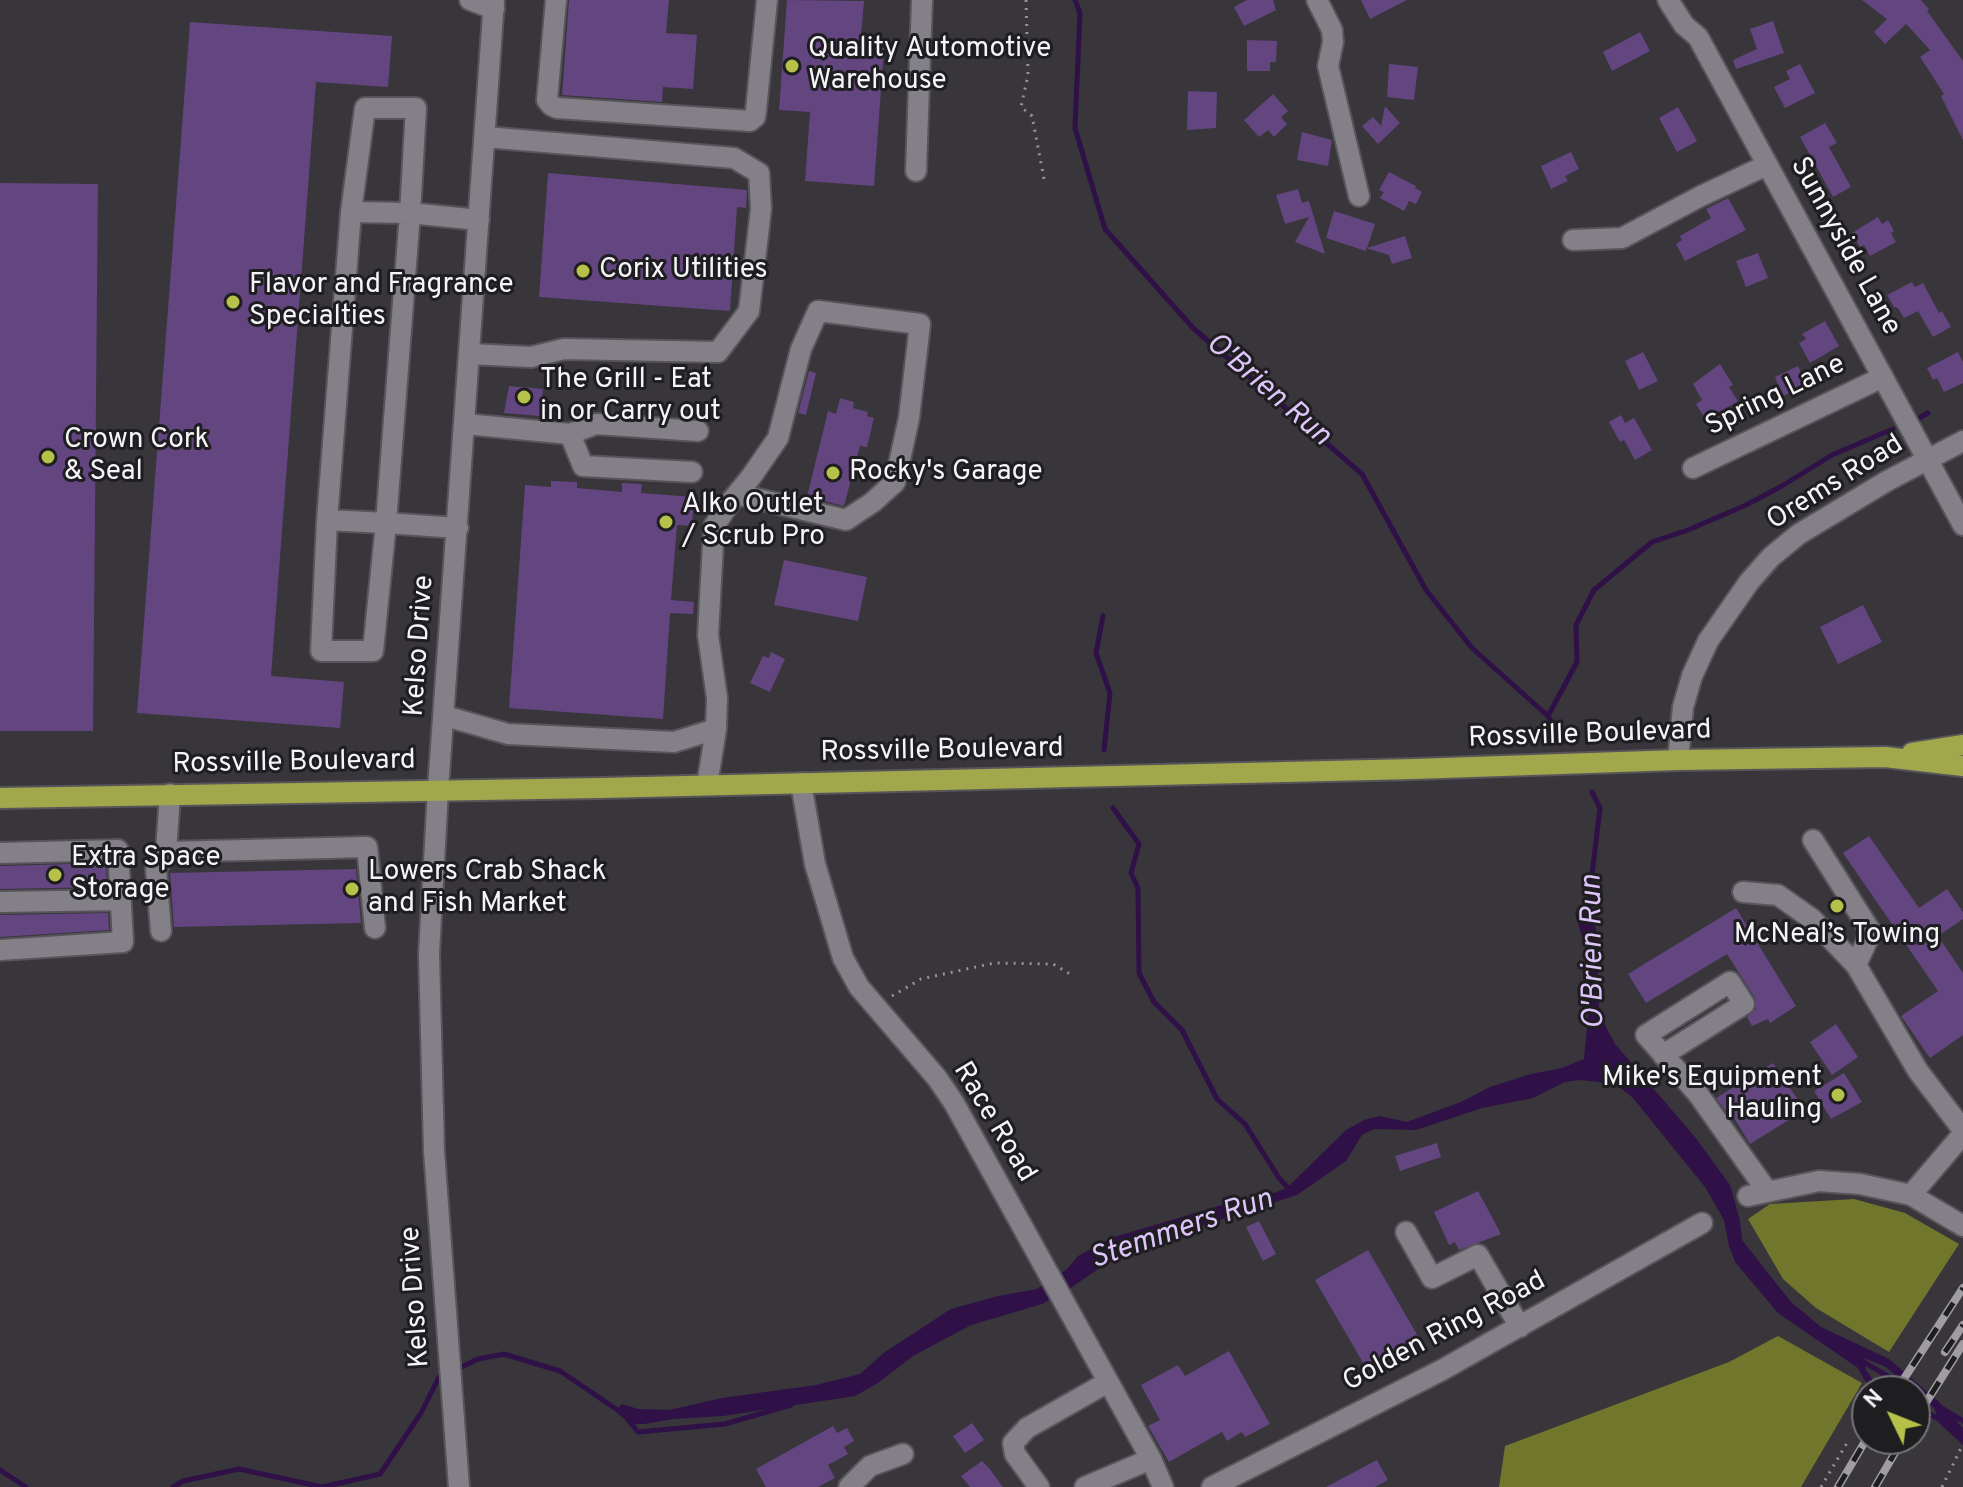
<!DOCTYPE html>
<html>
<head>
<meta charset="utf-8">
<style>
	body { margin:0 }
	#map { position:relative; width:1963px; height:1487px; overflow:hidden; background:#38353b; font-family:Overpass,sans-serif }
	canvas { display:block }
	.north { position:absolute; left:1851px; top:1375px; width:80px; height:80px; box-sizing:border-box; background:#1e1d20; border:2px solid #747376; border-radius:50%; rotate:313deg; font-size:22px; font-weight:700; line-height:32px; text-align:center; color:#f6f4f8 }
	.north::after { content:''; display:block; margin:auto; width:28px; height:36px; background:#b6c149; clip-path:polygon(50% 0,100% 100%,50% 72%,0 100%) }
</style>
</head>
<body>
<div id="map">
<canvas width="1963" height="1487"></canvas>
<div class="north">N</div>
</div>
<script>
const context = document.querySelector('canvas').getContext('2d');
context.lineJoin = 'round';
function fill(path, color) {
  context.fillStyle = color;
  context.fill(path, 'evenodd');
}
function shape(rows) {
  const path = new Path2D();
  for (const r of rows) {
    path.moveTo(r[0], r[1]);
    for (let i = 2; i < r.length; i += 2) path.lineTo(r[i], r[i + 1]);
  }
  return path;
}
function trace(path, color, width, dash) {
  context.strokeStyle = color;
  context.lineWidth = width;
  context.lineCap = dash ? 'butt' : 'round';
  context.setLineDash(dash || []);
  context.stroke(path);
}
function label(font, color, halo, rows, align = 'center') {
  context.font = font + ' Overpass,sans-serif';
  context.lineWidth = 6;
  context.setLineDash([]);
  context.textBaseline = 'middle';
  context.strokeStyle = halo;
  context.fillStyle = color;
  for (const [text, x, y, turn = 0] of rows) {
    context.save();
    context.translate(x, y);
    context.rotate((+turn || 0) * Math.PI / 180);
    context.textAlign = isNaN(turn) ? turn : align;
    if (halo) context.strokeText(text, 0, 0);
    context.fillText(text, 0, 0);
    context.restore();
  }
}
fill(shape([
	[1854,1199,1905,1213,1959,1244,1889,1352,1816,1308,1783,1279,1748,1219,1770,1204],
	[1778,1336,1862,1383,1801,1487,1499,1487,1505,1446,1729,1362]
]), '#70772c');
fill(shape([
	[1586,908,1596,928,1599,1011,1604,1023,1615,1044,1695,1137,1730,1185,1740,1221,1742,1240,1791,1302,1821,1327,1889,1359,1939,1402,1963,1428,1963,1445,1937,1421,1915,1410,1915,1403,1937,1415,1934,1408,1886,1367,1864,1358,1866,1370,1873,1380,1892,1391,1879,1391,1865,1381,1858,1368,1778,1313,1735,1262,1729,1246,1724,1220,1705,1187,1633,1098,1616,1084,1580,1080,1565,1082,1533,1098,1482,1108,1416,1130,1374,1129,1362,1135,1346,1161,1297,1195,1126,1250,1069,1289,1042,1304,971,1325,913,1356,878,1383,855,1396,723,1416,673,1419,644,1424,630,1424,615,1411,622,1404,638,1409,669,1410,722,1398,816,1385,860,1374,885,1352,951,1309,998,1296,1037,1289,1067,1269,1078,1256,1111,1238,1225,1204,1263,1197,1287,1188,1346,1130,1364,1120,1380,1116,1407,1122,1461,1102,1490,1087,1531,1074,1562,1068,1584,1059,1589,1007,1585,946,1575,913]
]), '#2f1047');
trace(shape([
	[1075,0,1080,13,1075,128,1105,229,1193,328,1362,474,1426,590,1472,648,1548,716,1562,741],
	[1919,418,1928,413],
	[1103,616,1096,653,1110,693,1104,750],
	[1548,716,1577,662,1576,625,1594,590,1652,542,1688,530,1746,505,1782,486,1832,455,1893,429],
	[1113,808,1139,844,1131,873,1138,888,1139,973,1154,1002,1182,1030,1217,1099,1245,1124,1279,1178,1292,1192],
	[1590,922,1590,891,1600,808,1592,792],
	[1862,1361,1913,1391],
	[455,1370,478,1359,504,1354,560,1371,622,1413],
	[1943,1409,1963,1421],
	[629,1421,638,1432,725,1424,791,1405],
	[0,1470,26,1487],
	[173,1487,183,1481,239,1469,322,1487,380,1474,421,1413,439,1377,446,1374]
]), '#2f1047', 5);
fill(shape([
	[569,0,669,0,666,33,697,35,693,89,663,87,662,102,562,95],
	[787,0,864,1,860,47,884,48,874,186,805,181,810,112,779,110],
	[1247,0,1273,0,1276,10,1244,26,1234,7],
	[1361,0,1407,0,1370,19],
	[1862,0,1921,0,1929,9,1927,11,1963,61,1963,140,1941,96,1944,94,1920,57,1930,50,1906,24,1885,44,1874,32,1887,19],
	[1773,21,1784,53,1736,69,1733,60,1757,49,1750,29],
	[190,22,392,36,388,87,316,82,271,676,344,682,340,728,137,713],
	[1640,32,1650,51,1612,71,1603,52],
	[1247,40,1277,41,1276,62,1270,62,1270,71,1247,71],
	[1389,64,1418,67,1414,100,1387,97],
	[1800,64,1815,93,1785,108,1774,87,1790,79,1786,71],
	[1188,91,1217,92,1216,128,1187,130],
	[1273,94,1288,111,1281,117,1287,124,1274,137,1268,130,1259,137,1244,120],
	[1385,106,1400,123,1378,144,1362,126,1373,117,1381,126],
	[1678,107,1697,141,1677,152,1659,118],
	[1825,123,1837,143,1829,147,1851,187,1833,197,1800,137],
	[1302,132,1332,140,1328,166,1297,160],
	[1571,152,1579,169,1565,176,1568,181,1551,189,1541,166],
	[1389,172,1416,186,1415,188,1422,192,1416,204,1409,201,1404,211,1380,198,1384,192,1379,190],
	[548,173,747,190,746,208,737,207,730,311,539,297],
	[0,183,98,184,93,731,0,731],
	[1298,189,1302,203,1309,201,1325,254,1295,242,1309,217,1285,224,1276,195],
	[1728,198,1746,230,1685,261,1676,244,1682,240,1680,236,1711,218,1706,209],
	[1334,211,1375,224,1367,248,1405,236,1412,258,1392,264,1389,255,1366,248,1366,251,1326,238],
	[1878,217,1882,224,1888,220,1894,231,1891,233,1896,242,1870,256,1864,245,1860,247,1852,233],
	[1758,253,1768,278,1746,287,1736,261],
	[1912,282,1915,287,1923,283,1939,313,1942,311,1951,327,1933,337,1918,311,1904,318,1898,308,1894,307,1887,295],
	[1825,321,1839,346,1810,363,1799,343,1806,339,1802,334],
	[1643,352,1658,381,1639,390,1625,361],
	[1958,352,1963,362,1963,383,1944,392,1937,378,1933,380,1927,368],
	[1720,364,1733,385,1729,387,1738,401,1725,409,1727,413,1708,424,1696,404,1702,400,1693,384],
	[1798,366,1806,385,1783,396,1775,377],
	[809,371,816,373,806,415,798,413],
	[509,386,543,389,540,416,504,413],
	[840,398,854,402,853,408,868,412,867,416,874,418,867,447,860,446,844,506,807,497,828,411,836,414],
	[1621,415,1625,423,1634,418,1652,450,1635,460,1624,440,1620,442,1609,422],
	[551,481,577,482,577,488,622,492,622,483,642,484,641,493,694,497,692,526,677,525,671,600,694,602,693,614,670,613,663,719,509,708,525,485,551,487],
	[784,560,867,577,858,621,774,605],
	[1863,605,1882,642,1838,664,1820,627],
	[771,652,785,659,770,692,750,683,763,656,769,658],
	[1869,836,1919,908,1947,889,1963,912,1963,919,1938,936,1963,973,1963,1035,1930,1058,1901,1016,1938,991,1843,853],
	[106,863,107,887,0,889,0,866],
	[356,869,361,923,174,927,170,873],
	[1736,908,1796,1006,1770,1023,1768,1019,1752,1026,1747,1017,1756,1009,1755,998,1727,954,1646,1003,1628,974],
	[108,913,109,930,0,937,0,915],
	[1836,1024,1858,1057,1832,1075,1810,1042],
	[1773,1063,1805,1110,1750,1144,1732,1115,1730,1117,1716,1098],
	[1844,1073,1862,1102,1831,1119,1814,1091],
	[1437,1143,1441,1157,1400,1171,1395,1156],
	[1478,1191,1501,1234,1459,1250,1455,1242,1449,1245,1434,1212],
	[1259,1221,1276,1254,1263,1261,1246,1227],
	[1368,1250,1419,1338,1366,1368,1315,1280],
	[1229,1351,1270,1424,1245,1437,1242,1432,1227,1441,1222,1432,1169,1462,1148,1426,1160,1420,1141,1385,1178,1365,1185,1376],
	[972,1423,984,1440,965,1453,953,1436],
	[833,1426,837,1433,847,1428,854,1441,844,1447,848,1454,828,1465,835,1478,818,1487,766,1487,756,1469],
	[1377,1460,1388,1480,1375,1487,1326,1487],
	[982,1461,989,1468,1003,1487,970,1487,961,1476]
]), '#634580');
const minor = shape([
	[470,0,494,9],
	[556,0,547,100,551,105,557,108,750,121,755,117,756,110,767,0],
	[1317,0,1332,30,1333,42,1328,66,1359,196],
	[1668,0,1684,25,1698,37,1963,525],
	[916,171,922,0],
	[351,212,365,108,416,108,410,213,479,220],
	[1573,240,1622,238,1701,196,1767,165],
	[470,354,531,357,564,349,718,352,749,311,761,209,759,173,734,158,485,137],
	[465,424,570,434,596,424,698,431],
	[570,434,583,466,692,472],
	[1693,468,1883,377],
	[327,520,351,212,410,213,386,523,373,651,321,651,327,520,386,523,458,528],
	[445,716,508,734,674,742,716,729],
	[1678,760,1683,707,1692,676,1708,641,1749,582,1771,557,1799,534,1887,481,1963,441],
	[801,783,815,864,843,958,859,987,937,1078,954,1103,1151,1459,1163,1487],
	[707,785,716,729,717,698,708,635,714,526,729,504,737,494,751,477,778,438,801,349,818,311,920,324,909,418,895,482,873,502,846,520,737,494],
	[170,794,166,852,367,847,375,928],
	[1813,840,1871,932,1856,965,1918,1071,1963,1130],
	[0,853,118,850,123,942,0,950],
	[1743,892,1778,895,1812,919,1856,965],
	[0,902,120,900],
	[161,931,156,869,166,852],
	[1663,1055,1744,1004,1730,982,1646,1035,1698,1094,1767,1191],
	[1911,1195,1963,1134],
	[1748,1196,1819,1181,1860,1184,1911,1195,1963,1226],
	[1406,1232,1432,1278,1478,1255,1520,1327],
	[459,1487,434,1151,429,954,438,789,494,0],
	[849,1487,870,1466,903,1454],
	[1039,1487,1015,1454,1013,1443,1027,1428,1108,1382],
	[1085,1487,1151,1459],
	[1212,1487,1442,1370,1702,1223]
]);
const major = shape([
	[1912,753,1963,745],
	[0,798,600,788,1414,769,1678,760,1885,757,1963,766]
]);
trace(minor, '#57545a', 24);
trace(major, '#57545a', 24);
trace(shape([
	[1026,0,1028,75,1021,107,1032,116,1045,184],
	[404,764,417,762],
	[892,996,921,979,994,963,1053,964,1070,974],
	[1821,1487,1847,1443],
	[1942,1487,1963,1444]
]), '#979499', 3, [2, 6]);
trace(minor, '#848088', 20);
trace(major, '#a1a74b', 20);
const rail = shape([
	[1945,1352,1963,1325],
	[1896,1391,1963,1288],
	[1915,1420,1963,1344],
	[1838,1487,1867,1438],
	[1875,1487,1903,1439]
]);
trace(rail, '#9f9da2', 8);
trace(rail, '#1e1d20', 5, [15]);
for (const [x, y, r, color] of [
	[792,66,8,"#b6c149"],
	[583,271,8,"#b6c149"],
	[233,302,8,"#b6c149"],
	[524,397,8,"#b6c149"],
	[48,457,8,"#b6c149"],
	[833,473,8,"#b6c149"],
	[666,522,8,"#b6c149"],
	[55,875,8,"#b6c149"],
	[352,889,8,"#b6c149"],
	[1837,906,8,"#b6c149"],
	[1838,1095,8,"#b6c149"]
]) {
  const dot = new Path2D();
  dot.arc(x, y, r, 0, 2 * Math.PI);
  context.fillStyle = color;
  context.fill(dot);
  trace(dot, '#1e1d20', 3);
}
label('28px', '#f6f4f8', '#1e1d20', [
	["Quality Automotive",808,50],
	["Warehouse",808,82],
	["Corix Utilities",599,271],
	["Flavor and Fragrance",249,286],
	["Specialties",249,318],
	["The Grill - Eat",540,381],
	["in or Carry out",540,413],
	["Crown Cork",64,441],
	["& Seal",64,473],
	["Rocky's Garage",849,473],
	["Alko Outlet",682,506],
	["/ Scrub Pro",682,538],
	["Extra Space",71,859],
	["Storage",71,891],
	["Lowers Crab Shack",368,873],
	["and Fish Market",368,905],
	["McNeal’s Towing",1837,936,"center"],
	["Mike's Equipment",1822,1079,"right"],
	["Hauling",1822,1111,"right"]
], 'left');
label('28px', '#f6f4f8', '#1e1d20', [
	["Sunnyside Lane",1844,247,61],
	["Spring Lane",1776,397,-26],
	["Orems Road",1836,484,-32],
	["Kelso Drive",421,646,-86],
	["Rossville Boulevard",1590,736,-2],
	["Rossville Boulevard",942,752,-1],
	["Rossville Boulevard",294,764,-1],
	["Race Road",993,1123,59],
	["Kelso Drive",417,1297,-94],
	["Golden Ring Road",1445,1333,-28]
]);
label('italic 30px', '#ddc4f9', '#1e1d20', [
	["O'Brien Run",1267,391,41],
	["O'Brien Run",1595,952,-91],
	["Stemmers Run",1182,1231,-19]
]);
</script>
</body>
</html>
